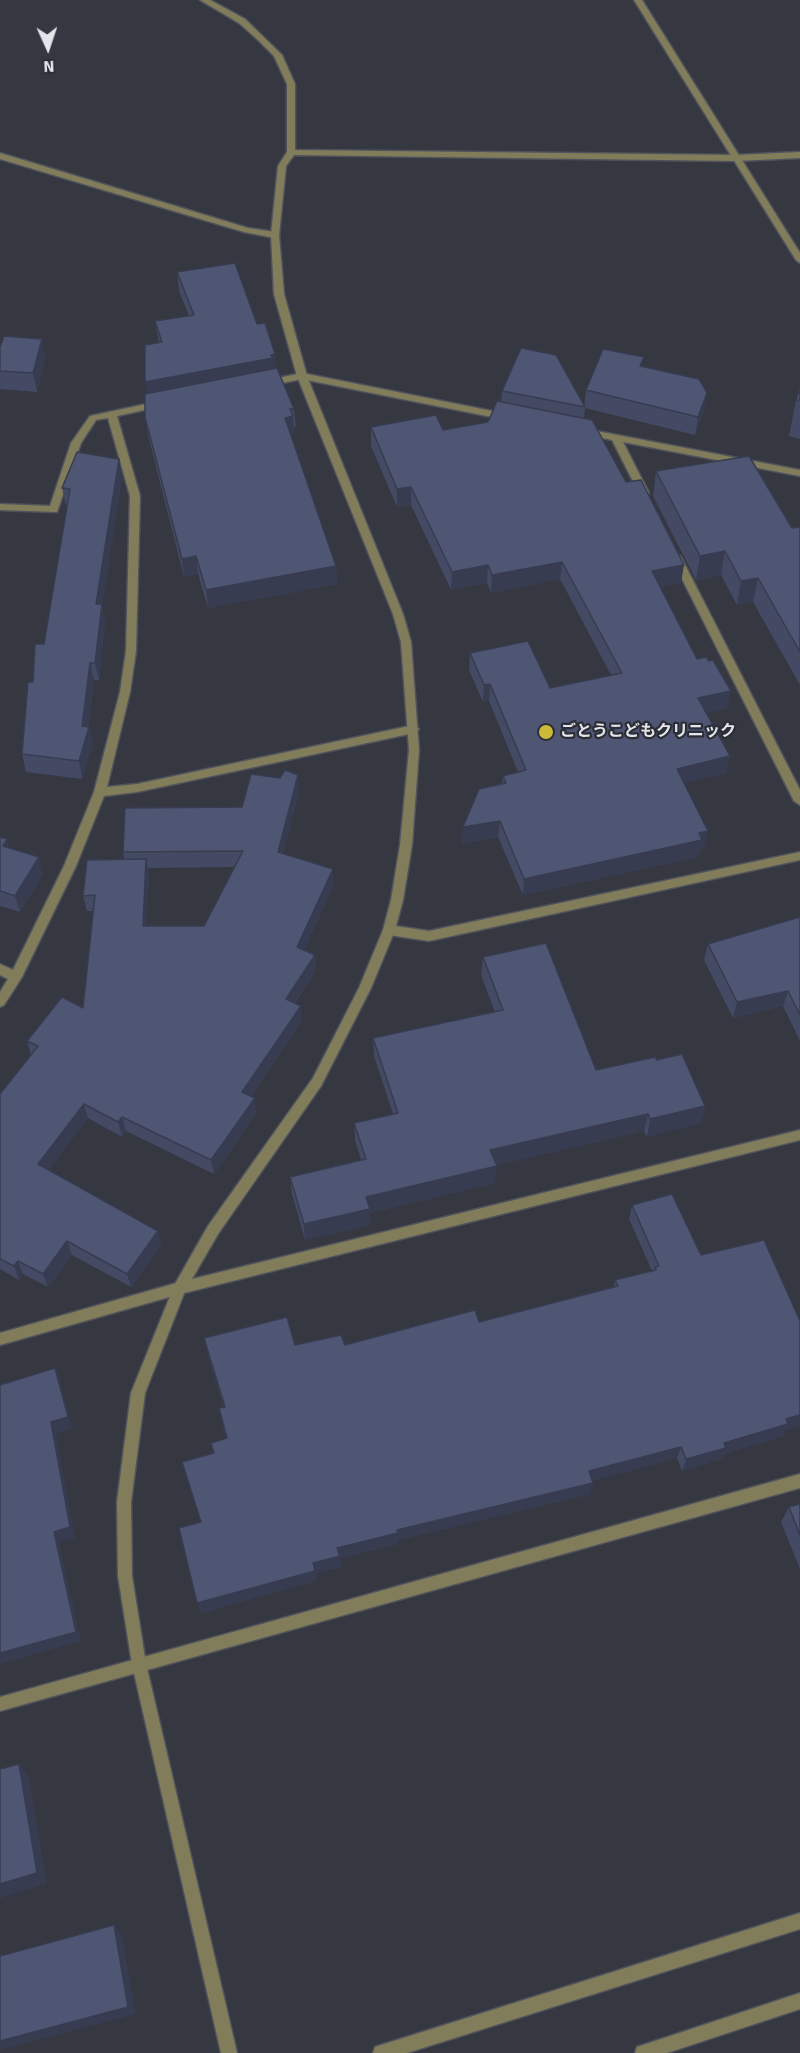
<!DOCTYPE html>
<html>
<head>
<meta charset="utf-8">
<style>
	body { margin:0 }
	#map { position:relative; width:800px; height:2053px; overflow:hidden; background:#353741; font-family:Signika,sans-serif }
	canvas { display:block }
	.north { position:absolute; left:18px; top:18px; width:60px; height:60px; -webkit-text-stroke:4px #2b2d37; paint-order:stroke; rotate:177deg; font-size:16px; font-weight:700; line-height:24px; text-align:center; color:#e3e5eb }
	.north::after { content:''; display:block; margin:auto; width:21px; height:27px; background:#e3e5eb; clip-path:polygon(50% 0,100% 100%,50% 72%,0 100%) }
</style>
</head>
<body>
<div id="map">
<canvas width="800" height="2053"></canvas>
<div class="north">N</div>
</div>
<script>
const context = document.querySelector('canvas').getContext('2d');
context.lineJoin = 'round';
function shape(rows) {
  const path = new Path2D();
  for (const r of rows) {
    path.moveTo(r[0], r[1]);
    for (let i = 2; i < r.length; i += 2) path.lineTo(r[i], r[i + 1]);
  }
  return path;
}
function trace(path, color, width, dash) {
  context.strokeStyle = color;
  context.lineWidth = width;
  context.lineCap = dash ? 'butt' : 'round';
  context.setLineDash(dash || []);
  context.stroke(path);
}
function fill(path, color) {
  context.fillStyle = color;
  context.fill(path, 'evenodd');
}
function label(font, color, halo, rows, align = 'center') {
  context.font = font + ' Signika,"Noto Sans JP",sans-serif';
  context.lineWidth = 4.5;
  context.setLineDash([]);
  context.textBaseline = 'middle';
  context.strokeStyle = halo;
  context.fillStyle = color;
  for (const [text, x, y, turn = 0] of rows) {
    context.save();
    context.translate(x, y);
    context.rotate((+turn || 0) * Math.PI / 180);
    context.textAlign = isNaN(turn) ? turn : align;
    if (halo) context.strokeText(text, 0, 0);
    context.fillText(text, 0, 0);
    context.restore();
  }
}
const minor = shape([
	[634,0,642,0,800,253,800,263,796,260,634,0],
	[0,153,248,228,275,232,279,235,275,238,244,232,0,159,0,153],
	[302,373,507,414,512,417,507,420,302,379,268,386,263,383,268,380,302,373],
	[160,401,163,402,163,406,117,416,140,496,136,651,130,692,107,787,137,784,414,725,419,729,414,733,137,792,104,796,76,866,22,977,4,1005,0,1007,0,992,8,979,0,975,0,964,13,970,64,866,94,792,120,692,126,651,130,496,108,418,96,420,81,443,57,512,0,510,0,504,50,506,71,443,90,416,160,401],
	[586,429,800,470,800,476,623,442,649,493,644,496,639,493,612,440,583,434,581,432,586,429],
	[676,553,681,557,800,790,800,805,794,801,671,557,676,553],
	[800,852,800,860,429,941,389,935,385,933,383,930,385,927,389,925,429,931,800,852],
	[800,1130,800,1140,180,1294,0,1345,0,1333,180,1282,800,1130],
	[800,1474,800,1488,0,1711,0,1697,800,1474]
]);
const tertiary = shape([
	[200,0,210,0,245,19,282,55,295,84,295,150,736,155,800,152,800,158,736,161,294,155,286,166,279,235,284,294,307,376,403,614,411,642,419,750,412,845,403,900,395,930,371,988,321,1086,218,1234,185,1291,145,1393,131,1502,132,1576,146,1664,237,2053,221,2053,132,1664,118,1576,117,1502,131,1393,175,1284,208,1226,313,1078,359,988,383,930,391,900,400,845,409,750,401,642,393,614,297,376,274,294,271,235,278,166,287,152,287,84,274,56,258,40,239,23,200,0],
	[800,1913,800,1929,407,2053,373,2053,375,2047,381,2045,800,1913],
	[800,1993,800,2009,667,2053,635,2053,637,2047,643,2045,800,1993]
]);
trace(minor, '#51535c', 3);
trace(tertiary, '#51535c', 3);
fill(minor, '#817d5b');
fill(tertiary, '#817d5b');
fill(shape([
	[177,272,257,324,294,409,296,427,294,427,294,434,291,435,336,566,337,584,208,608,198,574,184,577,148,435,145,417,147,393,159,343,155,321,189,316,179,291],
	[0,347,45,357,37,392,0,389],
	[643,366,704,411,695,435,585,408,584,418,681,583,660,587,697,659,727,708,706,713,726,773,684,783,708,831,704,848,700,849,698,857,523,895,498,837,462,844,463,827,502,784,503,776,518,772,489,701,483,702,469,670,470,653,550,688,611,675,560,579,491,593,487,583,451,590,411,505,397,507,371,446,371,427,443,430,488,422,501,402,502,391,584,406,586,390],
	[800,388,800,439,789,436,796,400],
	[656,471,792,528,800,527,800,685,753,602,737,605,721,575,696,580,653,496],
	[122,478,102,604,105,622,99,680,94,680,88,727,89,727,93,744,82,779,26,772,22,754,33,682,44,644,67,506,66,506,62,488],
	[299,791,283,853,334,885,304,950,315,955,316,970,295,1003,302,1021,251,1097,257,1113,214,1174,126,1131,122,1137,88,1118,48,1170,158,1231,161,1245,131,1287,72,1255,48,1287,23,1274,19,1280,0,1269,0,1094,31,1055,27,1041,83,1008,93,911,87,911,83,896,124,860,123,852,242,807],
	[234,867,204,926,146,926,149,875,148,868],
	[0,837,9,848,43,874,20,912,0,906],
	[800,917,800,1041,783,1006,733,1018,704,960,708,944],
	[483,957,596,1070,657,1060,705,1106,701,1123,647,1137,644,1131,496,1165,495,1183,370,1213,370,1225,305,1240,292,1194,290,1177,361,1160,355,1140,354,1123,393,1114,374,1056,373,1038,495,1012,481,975],
	[632,1205,701,1255,800,1321,800,1426,785,1430,783,1436,724,1454,721,1459,682,1471,677,1458,592,1481,593,1483,590,1494,398,1540,398,1544,340,1558,341,1567,316,1573,316,1581,200,1613,201,1522,182,1462,214,1453,226,1439,219,1408,224,1407,207,1351,204,1338,295,1345,345,1345,479,1322,614,1287,615,1280,652,1271,629,1219],
	[800,1504,800,1569,781,1522,789,1507]
]), '#444a63');
fill(shape([
	[42,339,45,357,37,392,33,373],
	[275,354,277,373,148,401,145,382],
	[707,393,704,411,695,435,698,417],
	[293,416,294,434,286,436,285,418],
	[119,459,122,478,99,622,96,604],
	[411,487,411,505,397,507,397,489],
	[725,551,721,575,696,580,700,556],
	[196,556,198,574,184,577,182,559],
	[562,562,560,579,491,593,492,575],
	[488,565,487,583,451,590,452,572],
	[684,565,681,583,650,589,652,571],
	[336,566,337,584,208,608,206,590],
	[758,578,753,602,737,605,741,581],
	[102,604,105,622,99,680,95,663],
	[90,663,94,680,87,733,89,727,93,744,82,779,79,761],
	[490,684,489,701,483,702,484,685],
	[731,691,727,708,695,716,698,698],
	[730,756,726,773,673,786,677,769],
	[298,775,299,791,279,868,278,852],
	[500,821,498,837,462,844,463,827],
	[708,831,704,848,700,849,698,857,523,895,524,879],
	[7,839,12,855,3,846],
	[39,857,43,874,20,912,15,896],
	[146,859,149,875,146,942,143,926],
	[333,869,334,885,298,963,297,947],
	[315,955,316,970,287,1014,286,999],
	[788,991,783,1006,733,1018,737,1002],
	[301,1006,302,1021,244,1107,242,1092],
	[255,1098,257,1113,214,1174,211,1160],
	[84,1104,88,1118,42,1178,38,1164],
	[705,1106,701,1123,647,1137,650,1119],
	[648,1114,644,1131,489,1167,490,1150],
	[122,1117,126,1131,122,1137,118,1122],
	[497,1166,495,1183,370,1213,370,1225,305,1240,304,1224,366,1197],
	[158,1231,161,1245,131,1287,127,1274],
	[67,1241,72,1255,48,1287,43,1274],
	[18,1261,23,1274,19,1280,14,1266],
	[55,1368,60,1380,72,1429,56,1433,75,1538,59,1542,81,1641,0,1664,0,1653,54,1532,51,1422],
	[800,1415,800,1426,785,1430,783,1436,724,1454,721,1459,682,1471,686,1459,724,1443,786,1419],
	[681,1447,677,1458,586,1483,589,1471],
	[593,1483,590,1494,398,1540,398,1544,340,1558,341,1567,316,1573,316,1581,200,1613,197,1603,313,1563,337,1548,397,1530],
	[19,1764,29,1777,47,1884,0,1898,0,1884],
	[114,1925,122,1935,136,2014,0,2050,0,2041]
]), '#373c50');
const building = shape([
	[235,263,257,324,265,323,275,354,271,355,273,358,145,382,145,345,162,342,155,321,194,315,177,272,235,263],
	[4,336,42,339,33,373,0,371,0,347,4,336],
	[521,348,556,355,585,407,502,391,521,348],
	[603,349,644,357,640,366,699,379,707,393,698,417,586,390,603,349],
	[277,368,294,409,290,409,293,416,285,418,336,566,206,590,196,556,182,559,145,417,145,394,277,368],
	[800,388,800,400,796,400,800,388],
	[497,401,592,420,626,482,641,480,684,565,652,571,697,659,706,657,709,661,713,660,731,691,698,698,730,756,677,769,708,831,699,833,702,840,524,879,500,821,463,827,479,789,506,783,503,776,526,770,490,684,484,685,470,653,528,641,550,688,622,673,562,562,492,575,488,565,452,572,411,487,397,489,371,427,436,415,443,430,488,422,497,401],
	[77,452,119,459,96,604,102,604,95,663,90,663,82,726,89,727,79,761,22,754,28,682,33,682,35,644,44,644,70,489,62,488,77,452],
	[749,456,792,528,800,527,800,652,758,578,741,581,725,551,700,556,656,471,749,456],
	[285,770,298,775,278,852,333,869,297,947,315,955,286,999,301,1006,242,1092,255,1098,211,1160,122,1117,118,1122,84,1104,38,1164,158,1231,127,1274,67,1241,43,1274,18,1261,14,1266,0,1259,0,1094,38,1046,27,1041,62,997,83,1008,95,895,83,896,87,860,146,859,143,926,204,926,243,851,123,852,125,808,242,807,251,774,280,778,285,770],
	[0,837,7,839,3,846,39,857,15,896,0,891,0,837],
	[800,917,800,1015,788,991,737,1002,708,944,800,917],
	[546,943,596,1070,655,1057,657,1060,682,1054,705,1106,650,1119,648,1114,490,1150,497,1166,366,1197,370,1209,304,1224,290,1177,366,1159,354,1123,398,1113,373,1038,503,1010,483,957,546,943],
	[672,1194,701,1255,764,1240,800,1321,800,1415,786,1419,788,1424,724,1443,726,1448,686,1459,681,1447,589,1471,593,1483,397,1530,398,1533,337,1548,340,1556,313,1563,315,1571,197,1603,179,1528,201,1522,182,1462,214,1453,211,1443,227,1438,219,1408,225,1407,204,1338,287,1317,295,1345,341,1335,345,1345,475,1310,479,1322,618,1286,615,1280,656,1270,655,1267,659,1266,632,1205,672,1194],
	[55,1368,68,1417,51,1422,70,1527,54,1532,76,1632,0,1653,0,1385,55,1368],
	[800,1504,800,1535,789,1507,800,1504],
	[19,1764,37,1873,0,1884,0,1769,19,1764],
	[114,1925,128,2007,0,2041,0,1956,114,1925]
]);
fill(building, '#4f5673');
trace(building, '#373c50', 1.5);
for (const [x, y, r, color] of [
	[546,732,8,"#cbba39"]
]) {
  const dot = new Path2D();
  dot.arc(x, y, r, 0, 2 * Math.PI);
  context.fillStyle = color;
  context.fill(dot);
  trace(dot, '#2b2d37', 2);
}
label('bold 16px', '#e3e5eb', '#2b2d37', [
	["ごとうこどもクリニック",560,732]
], 'left');
</script>
</body>
</html>
